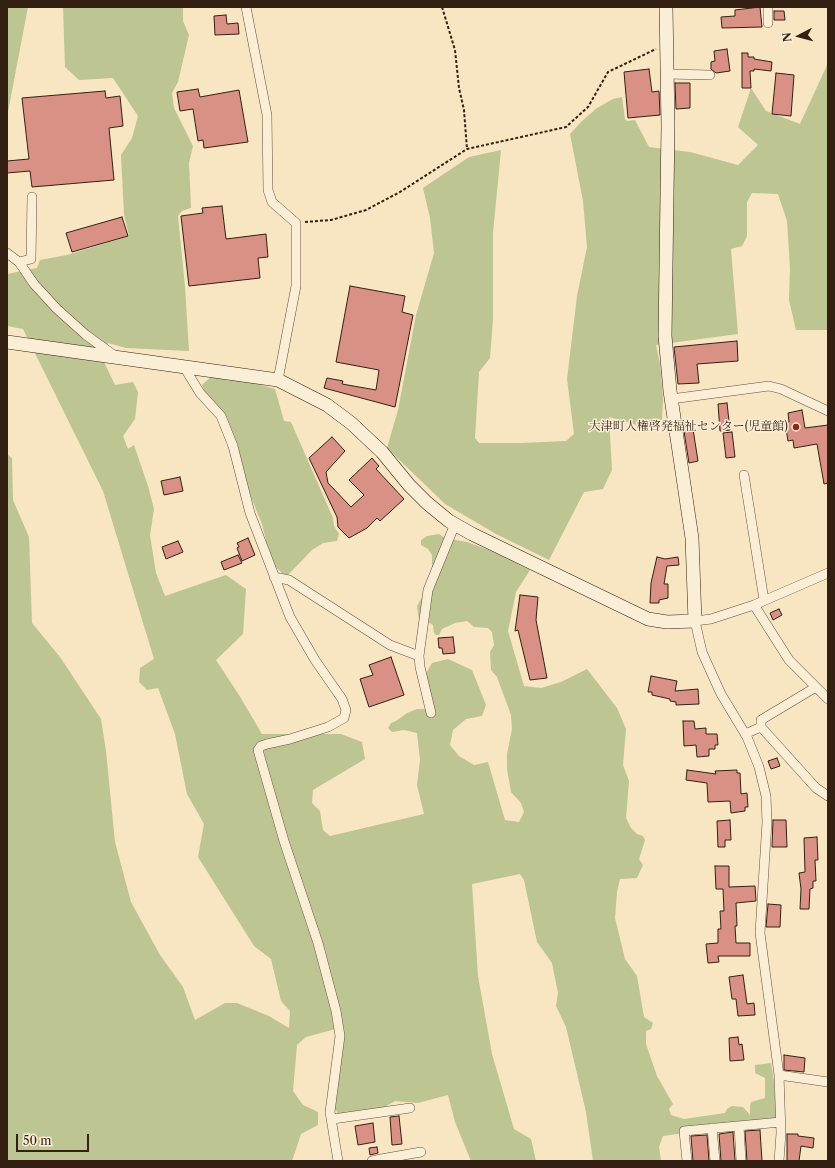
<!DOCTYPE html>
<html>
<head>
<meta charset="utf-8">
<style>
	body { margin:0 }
	#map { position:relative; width:835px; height:1168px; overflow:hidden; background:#f8e5c1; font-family:"Libre Caslon Text",serif }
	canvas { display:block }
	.frame { position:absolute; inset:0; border:8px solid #341f13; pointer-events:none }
	.north { position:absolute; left:779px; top:16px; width:40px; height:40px; -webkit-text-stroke:3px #faeed7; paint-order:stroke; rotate:264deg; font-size:11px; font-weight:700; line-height:16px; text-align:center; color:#341f13 }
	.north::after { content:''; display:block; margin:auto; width:14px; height:18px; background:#341f13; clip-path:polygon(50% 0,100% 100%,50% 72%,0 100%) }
	.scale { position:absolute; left:16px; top:1134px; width:73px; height:18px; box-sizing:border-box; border:2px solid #341f13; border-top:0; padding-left:5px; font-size:12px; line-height:14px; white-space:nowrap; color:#341f13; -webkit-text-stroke:3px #faeed7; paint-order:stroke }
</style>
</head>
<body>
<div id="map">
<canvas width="835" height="1168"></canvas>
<div class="frame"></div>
<div class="north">N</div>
<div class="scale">50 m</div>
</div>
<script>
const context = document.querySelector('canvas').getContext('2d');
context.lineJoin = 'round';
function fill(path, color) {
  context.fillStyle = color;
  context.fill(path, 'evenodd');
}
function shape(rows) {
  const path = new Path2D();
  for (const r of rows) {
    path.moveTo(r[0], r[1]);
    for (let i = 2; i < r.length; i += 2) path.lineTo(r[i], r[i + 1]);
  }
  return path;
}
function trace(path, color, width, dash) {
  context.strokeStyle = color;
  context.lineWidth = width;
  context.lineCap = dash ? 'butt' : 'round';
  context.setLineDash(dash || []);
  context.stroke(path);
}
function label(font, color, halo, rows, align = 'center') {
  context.font = font + ' "Libre Caslon Text","Noto Serif JP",serif';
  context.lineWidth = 3;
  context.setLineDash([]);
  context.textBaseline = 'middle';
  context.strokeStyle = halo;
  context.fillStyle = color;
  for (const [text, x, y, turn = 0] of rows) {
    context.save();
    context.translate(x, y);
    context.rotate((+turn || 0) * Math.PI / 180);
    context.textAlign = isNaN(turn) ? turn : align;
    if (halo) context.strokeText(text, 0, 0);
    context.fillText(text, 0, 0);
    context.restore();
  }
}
fill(shape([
	[7,7,28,7,7,117],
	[63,7,183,7,183,21,189,35,178,82,172,93,174,108,193,146,189,163,191,208,182,211,178,216,185,287,189,351,126,348,108,343,103,360,115,385,133,382,138,392,135,419,123,436,128,449,134,445,148,486,154,509,150,535,156,573,165,596,226,575,246,589,243,634,216,660,239,695,262,734,341,734,362,742,365,759,313,790,312,803,320,811,323,830,330,836,424,814,417,785,420,760,417,733,404,730,392,732,388,728,391,723,396,721,407,713,417,709,427,709,425,675,432,663,448,659,472,670,486,705,482,716,466,719,453,730,450,745,459,756,474,765,488,762,505,820,519,822,524,812,521,803,511,792,507,769,507,754,512,729,511,715,497,677,491,670,490,652,494,645,492,632,488,628,474,627,467,621,455,623,442,629,439,635,436,635,434,633,433,625,428,622,421,622,419,619,417,606,424,594,432,572,432,555,428,549,421,545,421,540,427,536,439,534,445,538,467,542,489,550,530,570,516,592,508,631,524,686,541,688,561,682,587,669,617,708,626,729,623,765,629,781,626,818,631,828,637,834,643,836,645,840,639,859,643,865,637,878,620,879,617,892,615,918,625,959,637,976,644,1017,653,1023,651,1029,646,1031,646,1044,657,1076,673,1104,669,1109,671,1115,684,1119,725,1113,727,1109,732,1106,743,1107,750,1115,750,1106,751,1102,765,1098,765,1078,755,1073,755,1065,771,1063,774,1082,777,1120,663,1136,659,1147,661,1161,593,1161,586,1112,566,1027,556,1006,558,993,552,963,537,942,524,880,520,874,472,884,478,976,492,1054,514,1129,531,1139,536,1161,471,1161,455,1122,448,1095,418,1103,395,1101,376,1112,338,1114,334,1107,343,1027,306,1037,297,1045,293,1091,303,1105,318,1112,318,1125,301,1134,292,1161,7,1161,7,454,12,458,13,500,29,537,32,623,60,657,101,719,106,751,115,842,131,902,160,955,183,987,195,1020,225,1003,237,1003,269,1016,289,1028,290,1011,281,1001,271,959,254,946,198,857,204,824,187,794,175,734,158,688,147,690,139,682,140,668,154,659,103,491,23,329,7,326,7,274,37,268,40,260,67,255,129,236,124,214,121,155,132,138,138,116,113,78,79,80,65,67],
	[828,63,828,330,796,330,789,300,790,269,787,221,778,194,752,193,747,202,747,236,742,246,731,249,738,334,656,345,660,364,663,398,662,420,637,425,609,417,612,470,603,489,584,492,549,560,496,534,445,504,387,448,398,410,416,315,434,253,430,218,423,188,469,157,501,150,493,233,493,319,490,358,479,372,475,438,479,443,522,443,566,441,574,434,567,379,577,296,587,247,583,201,570,134,582,121,597,108,613,99,622,97,625,119,627,121,635,120,649,147,690,152,738,165,758,145,738,127,751,88,766,111,800,124],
	[212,376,247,381,275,389,284,421,291,422,333,518,334,526,339,534,337,541,323,543,312,550,286,577,275,566,267,544,262,524,247,487,236,444,208,400,202,385]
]), '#bdc593');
const building = shape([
	[760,7,762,27,722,28,721,17,735,16,735,10,760,7],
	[774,11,784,11,785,20,774,20,774,11],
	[226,15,227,24,238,23,239,34,215,35,214,16,226,15],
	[727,49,730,71,716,73,711,69,711,62,715,61,714,51,727,49],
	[742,53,748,53,748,57,754,57,754,59,772,62,771,71,754,69,754,71,750,71,751,88,742,88,742,53],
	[649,69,652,92,659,91,660,115,628,118,624,72,649,69],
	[776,73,794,75,791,116,772,114,776,73],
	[675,83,690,83,690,108,676,109,675,83],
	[198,89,200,97,239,90,248,142,204,148,203,140,198,141,193,109,180,111,177,92,198,89],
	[105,91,106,98,120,96,123,126,109,128,114,180,32,187,30,171,7,173,7,161,29,159,22,98,105,91],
	[222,206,226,239,266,234,268,257,258,258,260,278,189,286,181,216,203,213,202,208,222,206],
	[122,217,128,236,72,252,66,233,122,217],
	[350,286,405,296,402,312,413,315,395,407,324,388,327,378,343,381,342,384,376,390,379,370,336,362,350,286],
	[737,341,738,361,697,364,699,383,678,384,674,347,737,341],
	[727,403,730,430,720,431,718,404,727,403],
	[802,410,805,428,828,425,828,483,824,484,817,444,794,448,793,440,788,441,785,423,789,422,788,413,802,410],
	[692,423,698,461,689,463,683,425,692,423],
	[732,432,735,457,726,458,723,433,732,432],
	[332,437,345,451,326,472,328,483,351,507,364,495,349,480,372,458,379,466,376,469,404,499,380,521,377,518,367,528,349,538,338,527,337,517,309,458,332,437],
	[180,477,183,491,164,495,161,481,180,477],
	[248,538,255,555,242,561,237,548,239,547,237,543,248,538],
	[178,541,183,552,166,559,162,547,178,541],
	[238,555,242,563,224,570,221,562,238,555],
	[657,557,665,559,678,557,679,565,667,566,664,584,668,584,668,598,659,600,659,603,650,603,651,583,657,557],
	[520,595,538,597,536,620,547,678,530,680,518,630,515,631,520,595],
	[779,609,782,615,773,620,770,613,779,609],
	[453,637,455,653,443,654,442,648,439,648,438,638,453,637],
	[391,657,404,695,369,707,360,679,373,675,369,665,391,657],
	[651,676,677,681,675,691,698,689,699,704,676,705,676,702,670,701,670,699,652,695,652,692,648,692,651,676],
	[683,721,694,721,695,729,706,728,706,734,717,734,718,745,715,745,715,749,709,749,709,756,697,757,696,745,684,746,683,721],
	[777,758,780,766,771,769,768,761,777,758],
	[687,770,716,774,715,771,737,770,737,773,740,773,741,794,747,793,748,807,745,807,745,811,731,813,730,801,708,802,707,783,686,780,687,770],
	[730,820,731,840,725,840,725,847,718,847,717,821,730,820],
	[773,820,786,820,787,847,772,847,773,820],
	[817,837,818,860,815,860,816,881,813,881,813,888,810,889,809,909,800,909,801,889,799,873,805,872,804,838,817,837],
	[715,866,729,866,729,887,755,886,756,901,736,903,737,926,735,926,736,943,750,943,750,956,718,956,719,962,708,963,706,944,718,943,718,929,721,929,720,911,724,911,723,889,716,889,715,866],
	[768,904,781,905,780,927,766,927,768,904],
	[743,975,747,1004,754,1003,755,1015,738,1016,736,999,732,999,729,977,743,975],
	[738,1037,739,1045,742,1044,744,1060,730,1061,729,1038,738,1037],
	[784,1055,805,1058,804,1072,784,1070,784,1055],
	[399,1116,402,1144,392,1145,390,1117,399,1116],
	[373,1123,375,1142,358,1145,355,1126,373,1123],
	[760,1130,762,1161,747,1161,745,1131,760,1130],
	[733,1132,735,1161,721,1161,719,1134,733,1132],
	[787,1134,798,1134,798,1136,814,1138,813,1148,801,1146,799,1161,787,1161,787,1134],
	[707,1135,709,1161,693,1161,691,1136,707,1135],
	[377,1147,378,1153,370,1155,369,1148,377,1147]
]);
fill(building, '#da9185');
trace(building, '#341f13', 1);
const street = shape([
	[246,7,267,115,268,190,272,202,296,223,296,286,278,380],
	[768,23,768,7],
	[667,74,710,75],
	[7,253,19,262,31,259,32,197],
	[19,262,34,284,57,309,86,335,115,356],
	[184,367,200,393,221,416,233,446,250,513,290,617,315,660,342,699,346,710,344,718,328,727,290,739,267,744,261,746,258,750,284,841,318,943,336,1011,340,1036,330,1112,338,1161],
	[671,399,769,386,781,389,828,411],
	[744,475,764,600],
	[274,577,289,580,390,645,419,656,428,590,455,524],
	[754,605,789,660,828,699],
	[419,656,420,667,431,713],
	[761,727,816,788,828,796],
	[745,734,761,727,761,720,816,687],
	[779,1075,828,1082],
	[333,1119,410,1108],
	[739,1126,741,1161],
	[712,1128,715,1161],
	[381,1159,421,1152],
	[372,1161,381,1159,382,1161],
	[687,1161,684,1131,781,1122],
	[779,1161,781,1133,779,1075,760,933,767,822,766,796,759,767,747,737,721,694,702,652,695,621,711,619,754,605,828,573]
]);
const secondary = shape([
	[7,342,278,380,327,405,351,423,382,452,409,485,427,503,449,521,472,534,648,619,667,622,695,621,692,538,670,391,665,336,668,125,666,7]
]);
trace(street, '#65503e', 10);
trace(secondary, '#341f13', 14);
trace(shape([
	[442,7,455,50,459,88,464,110,467,149],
	[305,222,331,220,366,210,400,192,467,149,566,127,588,107,608,72,656,49]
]), '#341f13', 2, [3, 2]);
trace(street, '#faeed7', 9);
trace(secondary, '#faeed7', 13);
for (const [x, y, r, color] of [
	[796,427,4,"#8f2418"]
]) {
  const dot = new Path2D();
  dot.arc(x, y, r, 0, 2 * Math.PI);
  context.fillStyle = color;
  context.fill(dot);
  trace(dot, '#faeed7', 1.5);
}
label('12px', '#341f13', '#faeed7', [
	["大津町人権啓発福祉センター(児童館)",788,427]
], 'right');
</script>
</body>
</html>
